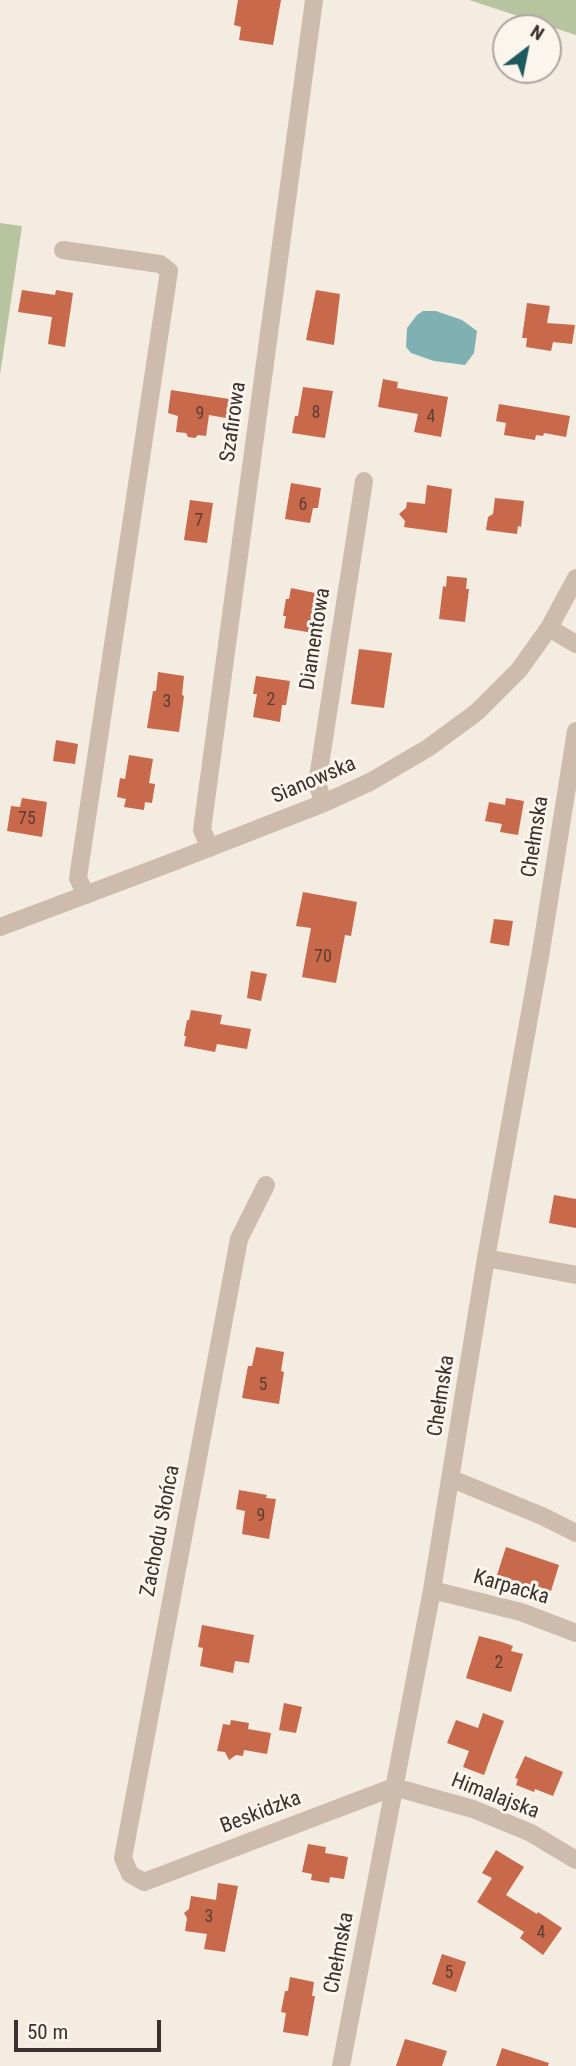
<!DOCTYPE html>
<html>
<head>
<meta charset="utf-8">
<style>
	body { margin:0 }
	#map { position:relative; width:576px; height:2066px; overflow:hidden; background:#f4ebe1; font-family:"Roboto Condensed",sans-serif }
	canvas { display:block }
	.north { position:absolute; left:492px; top:14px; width:70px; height:70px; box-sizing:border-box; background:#fbf5ee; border:2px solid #aea6a0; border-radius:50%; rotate:32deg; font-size:19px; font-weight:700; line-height:28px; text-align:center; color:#3b302b }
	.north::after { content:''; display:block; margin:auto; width:24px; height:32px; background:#1f5a5e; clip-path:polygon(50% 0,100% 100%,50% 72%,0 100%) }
	.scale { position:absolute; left:14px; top:2020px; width:147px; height:32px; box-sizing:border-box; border:4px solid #3b302b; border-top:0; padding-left:9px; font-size:21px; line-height:24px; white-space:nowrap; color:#3b302b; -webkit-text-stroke:5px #fbf5ee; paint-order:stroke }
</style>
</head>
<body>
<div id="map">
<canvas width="576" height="2066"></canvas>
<div class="north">N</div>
<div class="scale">50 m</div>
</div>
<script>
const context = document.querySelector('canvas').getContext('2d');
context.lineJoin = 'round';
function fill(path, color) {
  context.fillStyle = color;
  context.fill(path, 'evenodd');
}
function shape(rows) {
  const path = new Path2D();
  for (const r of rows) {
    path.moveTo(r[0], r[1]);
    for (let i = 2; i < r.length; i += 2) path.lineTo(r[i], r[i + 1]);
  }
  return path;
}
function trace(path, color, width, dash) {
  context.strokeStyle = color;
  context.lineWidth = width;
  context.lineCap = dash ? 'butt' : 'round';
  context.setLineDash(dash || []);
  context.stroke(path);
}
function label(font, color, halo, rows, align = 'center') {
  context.font = font + ' "Roboto Condensed",sans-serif';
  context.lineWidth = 6;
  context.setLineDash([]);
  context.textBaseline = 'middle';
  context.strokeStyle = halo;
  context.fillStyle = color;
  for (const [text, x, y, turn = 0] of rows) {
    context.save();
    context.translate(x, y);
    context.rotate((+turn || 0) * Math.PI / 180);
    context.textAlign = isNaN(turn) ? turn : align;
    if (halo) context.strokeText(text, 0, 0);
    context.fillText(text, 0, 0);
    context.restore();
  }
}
fill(shape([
	[469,0,576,0,576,35],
	[0,223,22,226,0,375]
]), '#b8c4a0');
fill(shape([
	[423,311,436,311,462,320,477,331,474,353,465,365,434,361,411,353,406,347,407,328,417,315]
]), '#7fb0b2');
fill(shape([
	[238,0,281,0,273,45,239,40,241,27,234,25],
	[22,290,55,295,56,290,73,293,65,347,48,344,52,317,18,312],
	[316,290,340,294,334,345,306,340],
	[527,303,550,306,547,323,575,325,572,344,553,342,551,351,526,347,527,338,522,338],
	[383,379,398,382,397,388,448,397,441,437,414,432,418,414,378,407],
	[303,387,333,391,325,438,292,433,295,416,298,416],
	[171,390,229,399,226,418,209,415,206,436,198,435,195,438,188,437,186,433,176,432,178,416,168,413],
	[499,404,570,416,566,437,544,433,543,436,536,435,535,440,504,435,506,423,496,421],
	[291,483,321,488,318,508,313,508,310,523,285,519],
	[427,485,452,489,447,533,404,527,405,521,399,514,406,508,407,502,425,504],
	[495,498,524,501,521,527,518,526,517,534,486,530,488,517,493,514],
	[190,500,213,503,207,543,184,540],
	[447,576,467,578,466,589,469,589,465,622,439,619,443,586,446,587],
	[291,588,320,594,313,633,284,628,286,616,283,616,286,599,289,599],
	[359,649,392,653,384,708,351,704],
	[158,672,184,676,182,695,184,696,179,732,147,728,153,691,156,691],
	[256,676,290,681,286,705,282,705,280,722,253,717,257,694,253,694],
	[56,740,78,744,75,764,53,761],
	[129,755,153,759,149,783,155,784,152,803,145,802,144,810,124,807,126,799,117,797,120,778,125,779],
	[22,798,47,802,42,837,7,831,11,806,20,807],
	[506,798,524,801,518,835,500,832,502,824,485,821,489,802,505,805],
	[303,892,357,902,351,936,345,935,336,983,302,977,311,928,296,926],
	[494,919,513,921,509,946,490,943],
	[251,971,267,974,261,1001,247,998],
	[191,1010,222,1015,220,1024,251,1029,247,1049,217,1044,215,1052,184,1046,186,1036,184,1036,187,1020,189,1020],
	[554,1195,576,1199,576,1228,549,1223],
	[256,1347,284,1352,281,1371,284,1372,279,1404,242,1398,248,1366,252,1366],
	[239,1490,267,1495,266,1498,276,1499,269,1539,242,1534,245,1511,236,1509],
	[506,1547,559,1565,551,1591,540,1588,539,1592,517,1585,518,1582,497,1575],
	[202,1625,254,1635,249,1663,235,1661,233,1673,200,1666,203,1648,198,1647],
	[479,1636,502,1642,513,1646,511,1651,523,1654,511,1692,466,1678],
	[284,1703,302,1707,296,1733,279,1730],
	[483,1713,504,1721,484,1775,463,1767,469,1751,447,1743,456,1720,478,1728],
	[231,1720,249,1723,248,1729,271,1733,267,1754,244,1750,243,1756,236,1755,229,1760,225,1752,217,1751,223,1724,230,1725],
	[525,1756,563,1772,553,1796,535,1789,534,1792,516,1785,518,1779,515,1778],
	[308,1844,326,1847,325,1853,348,1857,344,1879,330,1877,329,1883,311,1880,312,1874,302,1872],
	[496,1850,524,1867,506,1895,537,1914,538,1912,562,1928,543,1955,520,1938,524,1932,477,1902,492,1878,482,1873],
	[218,1883,238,1886,225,1952,204,1949,207,1934,185,1931,187,1918,184,1913,189,1909,191,1896,216,1900],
	[442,1954,466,1962,456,1992,432,1984],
	[290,1977,314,1982,312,1996,315,1996,308,2036,283,2032,286,2013,281,2012,285,1991,288,1991],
	[405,2039,447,2051,442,2066,396,2066],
	[502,2048,549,2063,548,2066,496,2066]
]), '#c8694b');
trace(shape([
	[63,250,160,264,169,271,78,878,86,895],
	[549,628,576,644],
	[324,803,317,784,364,481],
	[210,848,202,830,314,0],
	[0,927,170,863,324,803,370,782,428,748,477,712,519,670,549,628,576,578],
	[266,1185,239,1239,123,1858,130,1874,144,1882,394,1787,473,1809,531,1833,576,1860],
	[486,1258,576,1275],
	[452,1479,542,1516,576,1533],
	[432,1590,521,1612,576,1633],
	[341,2066,432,1590,486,1258,541,951,576,731]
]), '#cdbbac', 18);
label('18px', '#5e3e33', null, [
	["8",316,413],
	["9",200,414],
	["4",431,417],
	["6",303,505],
	["7",199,521],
	["2",271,700],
	["3",167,702],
	["75",27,819],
	["70",323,957],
	["5",263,1385],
	["9",261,1516],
	["2",499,1663],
	["3",209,1917],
	["4",541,1933],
	["5",449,1973]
]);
label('21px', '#3b302b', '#fbf5ee', [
	["Szafirowa",234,422,-82],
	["Diamentowa",316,639,-81],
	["Sianowska",314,781,-23],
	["Chełmska",536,837,-81],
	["Chełmska",442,1396,-81],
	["Zachodu Słońca",161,1531,-79],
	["Karpacka",511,1588,16],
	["Himalajska",495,1797,21],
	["Beskidzka",261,1813,-21],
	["Chełmska",340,1953,-79]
]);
</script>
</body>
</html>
